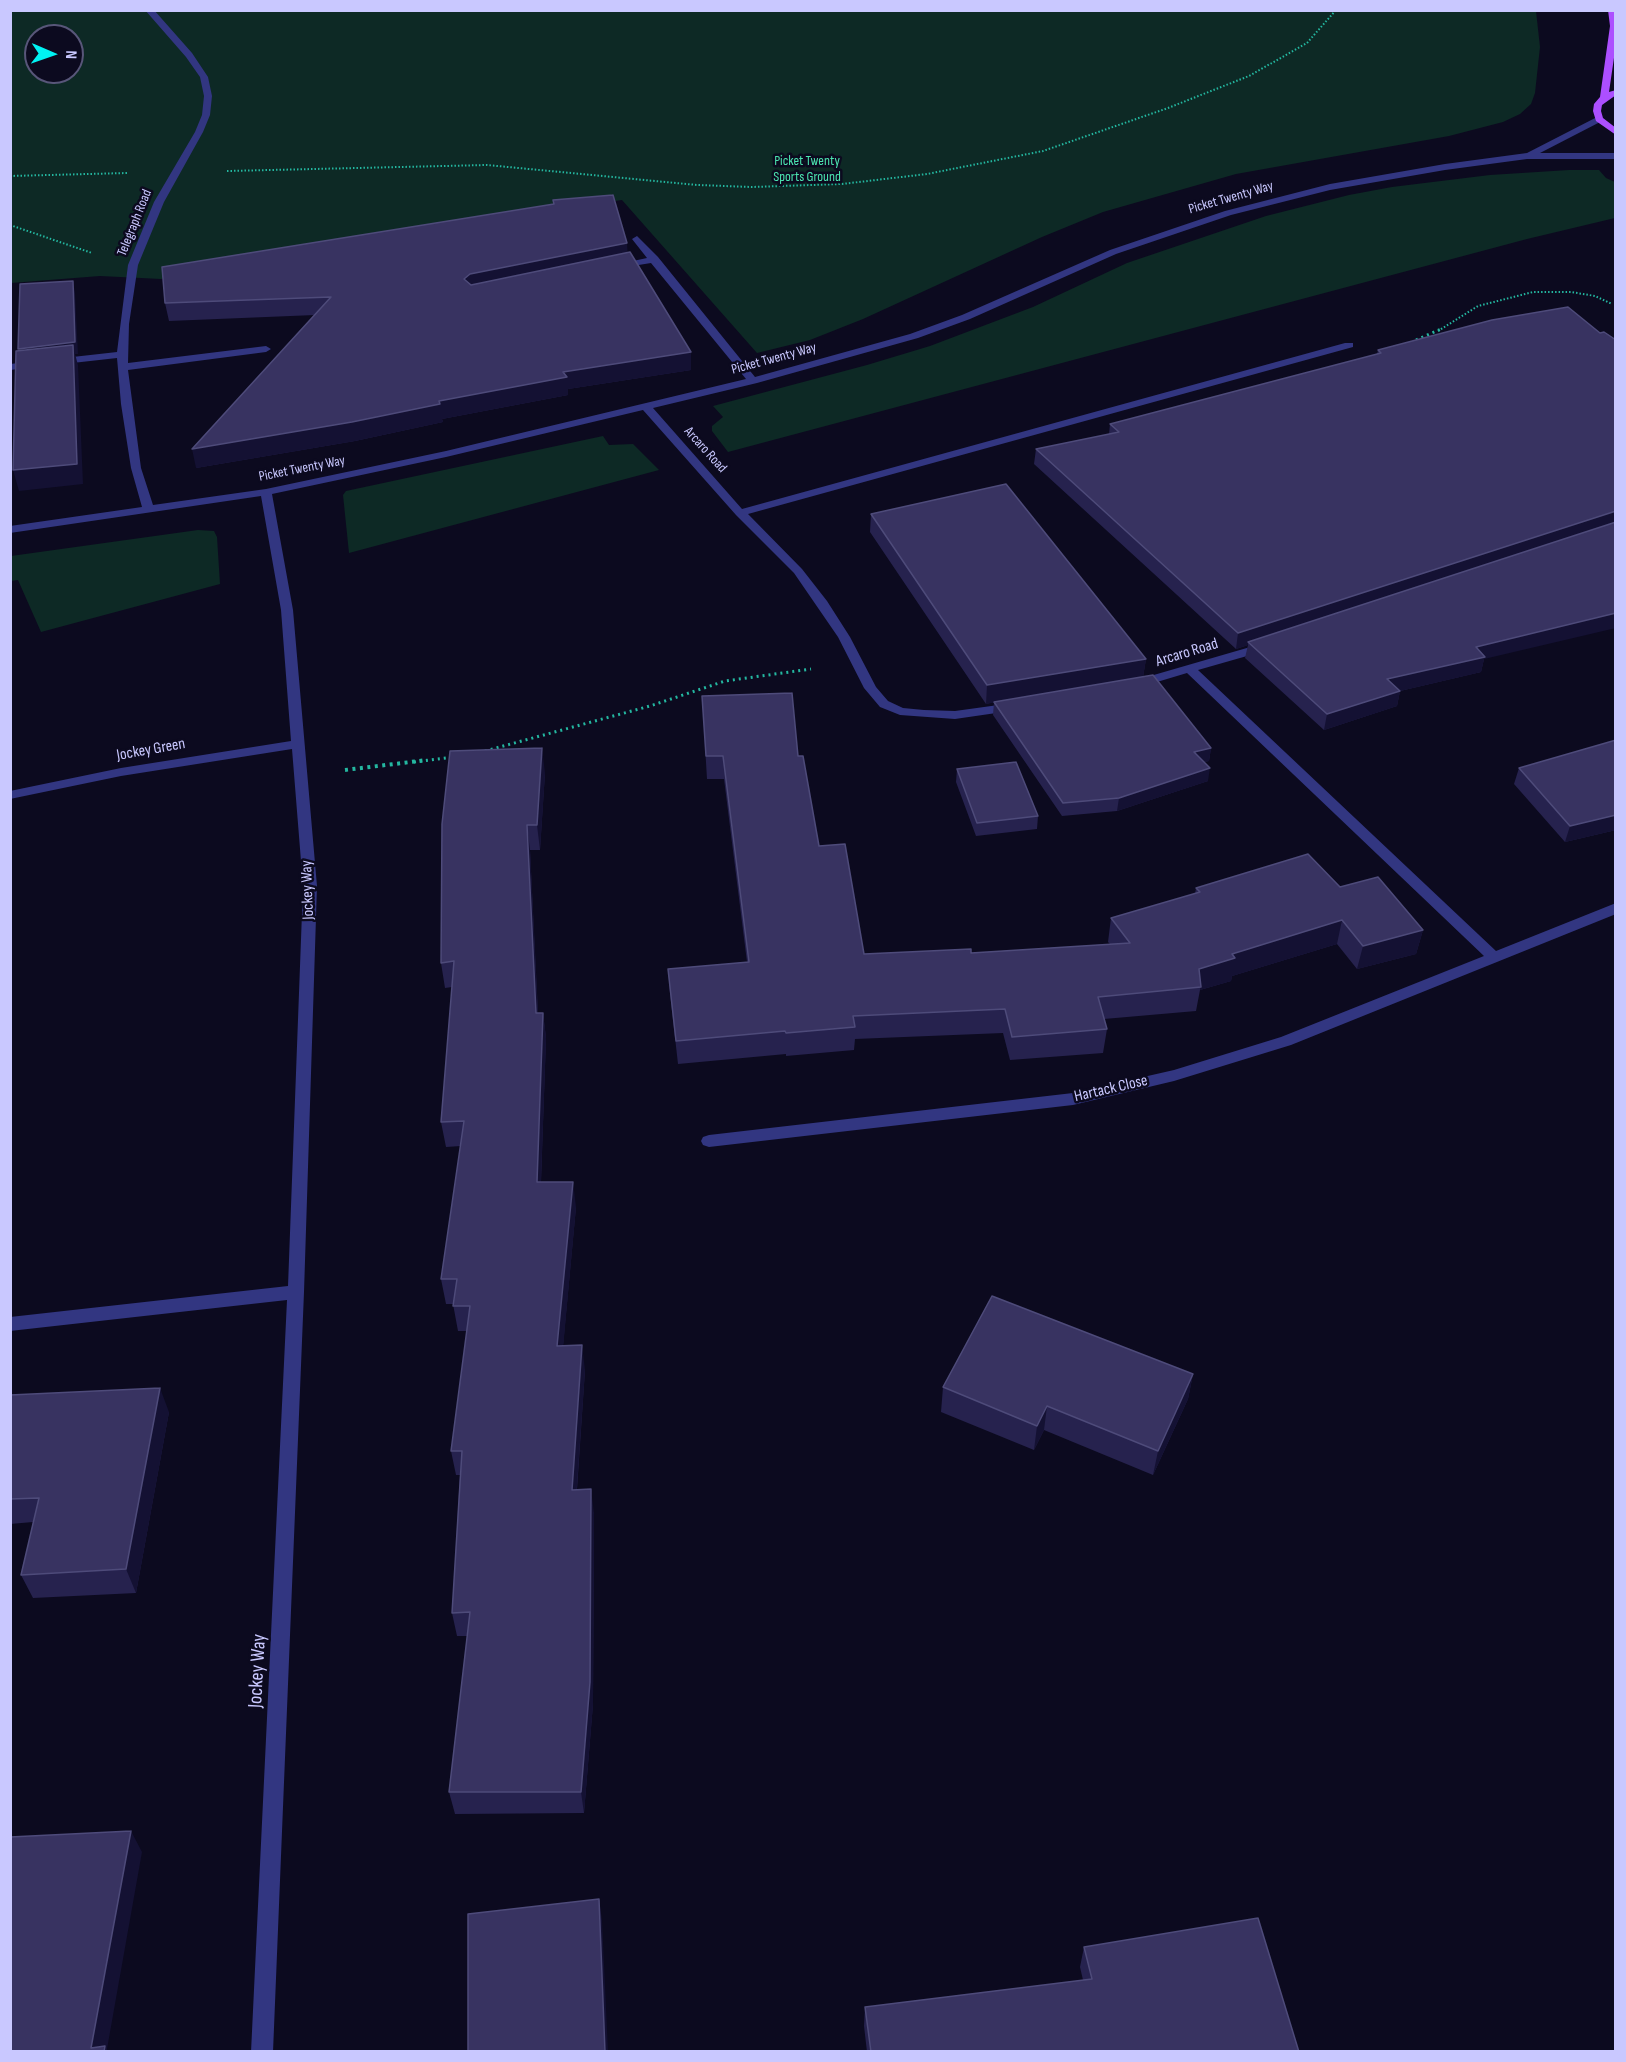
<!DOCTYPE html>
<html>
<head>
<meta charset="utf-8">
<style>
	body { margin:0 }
	#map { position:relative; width:1626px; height:2062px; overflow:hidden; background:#0c0a1f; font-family:"Sofia Sans Condensed",sans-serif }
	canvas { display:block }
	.frame { position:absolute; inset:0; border:12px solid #c9c8ff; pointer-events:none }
	.north { position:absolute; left:24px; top:24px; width:60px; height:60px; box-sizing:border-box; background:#0c0a1f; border:2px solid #585679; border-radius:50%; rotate:92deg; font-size:16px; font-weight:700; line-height:24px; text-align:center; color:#c9c8ff }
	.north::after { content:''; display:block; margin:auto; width:21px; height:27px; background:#00f2f3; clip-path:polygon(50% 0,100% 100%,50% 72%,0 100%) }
</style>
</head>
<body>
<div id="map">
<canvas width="1626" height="2062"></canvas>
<div class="frame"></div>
<div class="north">N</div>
</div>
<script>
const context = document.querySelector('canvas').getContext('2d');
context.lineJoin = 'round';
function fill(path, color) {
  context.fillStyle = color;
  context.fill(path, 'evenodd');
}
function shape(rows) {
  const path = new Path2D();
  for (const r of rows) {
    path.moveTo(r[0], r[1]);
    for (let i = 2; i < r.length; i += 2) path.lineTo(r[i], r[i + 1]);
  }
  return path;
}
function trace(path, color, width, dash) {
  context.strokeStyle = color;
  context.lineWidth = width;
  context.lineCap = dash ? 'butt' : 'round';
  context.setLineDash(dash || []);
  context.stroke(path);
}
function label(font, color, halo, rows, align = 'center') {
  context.font = font + ' "Sofia Sans Condensed",sans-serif';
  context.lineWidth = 5;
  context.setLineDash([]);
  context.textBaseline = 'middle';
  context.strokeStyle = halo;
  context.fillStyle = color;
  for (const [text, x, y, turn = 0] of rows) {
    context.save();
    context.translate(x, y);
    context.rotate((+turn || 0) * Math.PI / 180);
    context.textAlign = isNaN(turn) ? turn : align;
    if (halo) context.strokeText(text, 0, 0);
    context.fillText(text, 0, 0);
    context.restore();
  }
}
fill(shape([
	[11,11,1536,11,1540,47,1535,93,1531,104,1520,114,1503,122,1449,136,1236,174,1103,212,1042,237,863,319,810,340,757,353,622,200,514,215,232,270,161,279,100,276,11,283],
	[36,36,72,36,72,72,36,72],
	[1569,170,1599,170,1606,178,1615,182,1615,218,1527,239,728,452,712,431,712,426,723,417,713,406,867,365,930,346,1033,307,1127,263,1266,216,1349,195,1392,187,1490,175],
	[603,436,609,445,633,444,659,470,349,553,343,495,346,491],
	[198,530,214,531,217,537,220,584,41,632,18,580,11,581,11,556]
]), '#0d2925');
trace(shape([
	[227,171,487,165,697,185,752,187,842,184,927,174,1043,151,1168,108,1249,76,1307,43,1336,10],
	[10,176,127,173],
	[10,225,92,253],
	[1438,331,1478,306,1533,292,1571,292,1595,296,1612,304]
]), '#24b7a0', 2, [1.5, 2]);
trace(shape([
	[1416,340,1441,329],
	[485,751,650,706,725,681,811,669],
	[414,762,454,757]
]), '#24b7a0', 3, [2, 4]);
trace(shape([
	[345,770,427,760]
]), '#24b7a0', 4, [3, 4.5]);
fill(shape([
	[145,10,154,10,192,53,208,77,212,96,210,115,203,132,164,202,138,265,129,324,128,363,266,346,271,349,266,352,128,370,141,468,153,505,266,489,446,451,746,379,651,263,614,269,614,265,647,258,632,239,637,236,658,257,755,377,910,334,962,315,1110,250,1225,211,1330,184,1445,164,1527,153,1599,116,1603,119,1602,121,1540,153,1616,153,1616,159,1527,159,1445,170,1330,190,1231,215,1116,254,970,319,918,338,757,383,653,408,742,509,1345,343,1353,343,1353,347,748,514,802,569,827,601,850,637,876,687,888,701,903,708,924,710,955,711,1013,703,1019,707,1017,710,955,719,900,715,880,707,864,688,838,637,794,573,736,515,643,410,446,457,272,494,293,610,317,886,304,1292,273,2052,251,2052,287,1300,10,1331,10,1317,288,1286,303,886,292,749,121,776,10,799,10,791,121,768,291,741,281,610,261,496,10,533,10,526,142,507,131,468,121,404,117,358,10,370,10,364,117,352,128,265,154,202,195,132,202,115,204,96,200,77,186,57,145,10],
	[1264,643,1270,647,1268,650,1198,670,1496,951,1616,903,1616,914,1291,1045,1174,1081,1073,1105,709,1147,703,1145,701,1141,703,1137,709,1135,1073,1093,1174,1070,1281,1037,1484,956,1187,673,1137,688,1131,684,1133,681,1264,643]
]), '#323681');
fill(shape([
	[1608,10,1616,10,1616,44,1609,92,1616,90,1616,95,1602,105,1601,111,1603,118,1616,128,1616,135,1596,121,1593,111,1594,104,1600,97,1610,26,1608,10]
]), '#ac4fff');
fill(shape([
	[627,253,691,370,568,389,568,395,442,419,443,422,355,441,196,468,315,315,169,321,165,303],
	[1492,320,1484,659,1481,672,1400,691,1397,706,1324,730,1245,658,1248,645,1236,649,1034,464,1036,449,1109,434,1110,424,1377,354,1378,350],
	[871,514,1146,659,1143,677,1211,748,1209,761,1204,762,1208,781,1117,811,1062,816,993,715,994,702,986,704,870,532],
	[702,696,798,756,819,846,864,954,971,953,1110,944,1108,942,1111,918,1195,894,1196,888,1340,887,1423,930,1416,954,1357,969,1337,944,1232,976,1231,981,1200,990,1196,1011,1104,1019,1107,1029,1103,1053,1010,1060,1003,1033,855,1039,854,1050,786,1056,786,1054,678,1064,670,993,668,969,747,962,724,779,707,779],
	[1616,740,1616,830,1565,842,1514,784,1519,768],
	[957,769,1038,816,1037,829,976,836,956,782],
	[545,773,540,850,530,850,538,1013,543,1013,546,1038,541,1182,576,1207,563,1346,585,1370,577,1489,594,1513,593,1704,584,1813,455,1814,449,1792,467,1636,457,1636,452,1613,460,1475,456,1475,451,1451,467,1331,458,1331,453,1304,446,1304,441,1279,461,1146,446,1147,441,1122,452,987,445,988,441,963],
	[1193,1374,1188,1399,1153,1475,1044,1430,1034,1450,941,1412,943,1387],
	[10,1395,169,1412,136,1593,33,1598,21,1575,33,1522,10,1524],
	[1084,1947,1299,2052,867,2052,864,2026,865,2007,1083,1980,1080,1967]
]), '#26224e');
fill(shape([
	[627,243,628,260,466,296,464,279,470,274],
	[73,281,75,293,78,354,75,354,78,365,83,484,19,491,13,470,22,360,18,349],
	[691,352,691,370,568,389,568,395,442,419,443,422,355,441,196,468,192,449,439,401,563,372],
	[1616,511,1616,525,1248,642,1248,645,1236,649,1238,633],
	[1616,613,1616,628,1484,659,1481,672,1400,691,1397,706,1324,730,1327,714,1387,679,1476,647],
	[1146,659,1143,677,986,704,987,685],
	[542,748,545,773,540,850,537,825],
	[1211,748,1209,761,1192,764,1194,752],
	[1210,768,1208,781,1117,811,1119,798],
	[1616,815,1616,830,1565,842,1570,826],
	[527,825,530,850,539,1038,536,1013],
	[1342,920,1337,944,1232,976,1231,981,1200,990,1199,969,1232,954],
	[1423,930,1416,954,1357,969,1363,946],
	[543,1013,546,1038,540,1207,537,1182],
	[573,1182,576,1207,561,1370,557,1346],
	[582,1345,585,1370,575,1514,572,1490],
	[1193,1374,1188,1399,1153,1475,1158,1451],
	[160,1388,169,1412,136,1593,126,1569],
	[1047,1406,1044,1430,1034,1450,1037,1426],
	[591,1489,594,1513,593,1704,584,1813,581,1792],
	[131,1831,142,1852,107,2049,108,2052,93,2052,91,2048],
	[599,1899,602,1920,608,2052,605,2052]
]), '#141133');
const building = shape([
	[613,195,627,243,470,274,464,279,471,285,630,252,691,352,563,372,567,377,439,401,440,404,352,422,192,449,331,297,165,303,162,267,554,204,553,200,613,195],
	[73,281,75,342,18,349,20,284,73,281],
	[1568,307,1600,333,1604,332,1616,340,1616,511,1238,633,1036,449,1119,432,1110,424,1381,353,1378,350,1492,320,1568,307],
	[73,345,77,464,13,470,16,351,73,345],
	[1006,484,1146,659,987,685,871,514,1006,484],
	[1616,522,1616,613,1476,647,1485,657,1387,679,1400,691,1327,714,1248,642,1616,522],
	[1153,675,1211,748,1194,752,1210,768,1119,798,1063,803,994,702,1153,675],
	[792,693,798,756,803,756,819,846,845,844,864,954,971,949,971,953,1130,943,1111,918,1200,892,1196,888,1308,854,1340,887,1378,877,1423,930,1363,946,1342,920,1232,954,1235,958,1199,969,1201,987,1098,997,1107,1029,1012,1037,1005,1009,853,1016,855,1027,786,1033,785,1031,676,1041,668,969,749,962,723,756,706,756,702,696,792,693],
	[1616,740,1616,815,1570,826,1519,768,1616,740],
	[542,748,537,825,527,825,536,1013,543,1013,537,1182,573,1182,557,1346,582,1345,572,1490,591,1489,590,1682,581,1792,449,1792,470,1612,452,1613,462,1451,451,1451,470,1306,453,1306,457,1279,441,1279,464,1121,441,1122,454,961,441,963,442,824,450,751,542,748],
	[1016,762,1038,816,977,823,957,769,1016,762],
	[992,1296,1193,1374,1158,1451,1047,1406,1037,1426,943,1387,992,1296],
	[160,1388,126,1569,21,1575,39,1498,10,1499,10,1395,160,1388],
	[131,1831,91,2048,105,2046,104,2052,10,2052,10,1837,131,1831],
	[599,1899,605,2052,468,2052,468,1914,599,1899],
	[1258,1918,1299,2052,871,2052,865,2007,1092,1979,1084,1947,1258,1918]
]);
fill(building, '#383361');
trace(building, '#4e4b7a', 1.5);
label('14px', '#4ce7b1', '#0c0a1f', [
	["Picket Twenty",807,161],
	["Sports Ground",807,177]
]);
label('14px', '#c9c8ff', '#0c0a1f', [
	["Picket Twenty Way",1231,198,-16],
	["Telegraph Road",135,223,-68],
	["Picket Twenty Way",774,359,-15],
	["Arcaro Road",705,450,48],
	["Picket Twenty Way",302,469,-11]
]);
label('16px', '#c9c8ff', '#0c0a1f', [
	["Arcaro Road",1187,653,-17],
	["Jockey Green",151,750,-10],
	["Jockey Way",308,890,-92],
	["Hartack Close",1111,1089,-13]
]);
label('20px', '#c9c8ff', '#0c0a1f', [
	["Jockey Way",258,1671,-87]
]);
</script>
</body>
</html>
